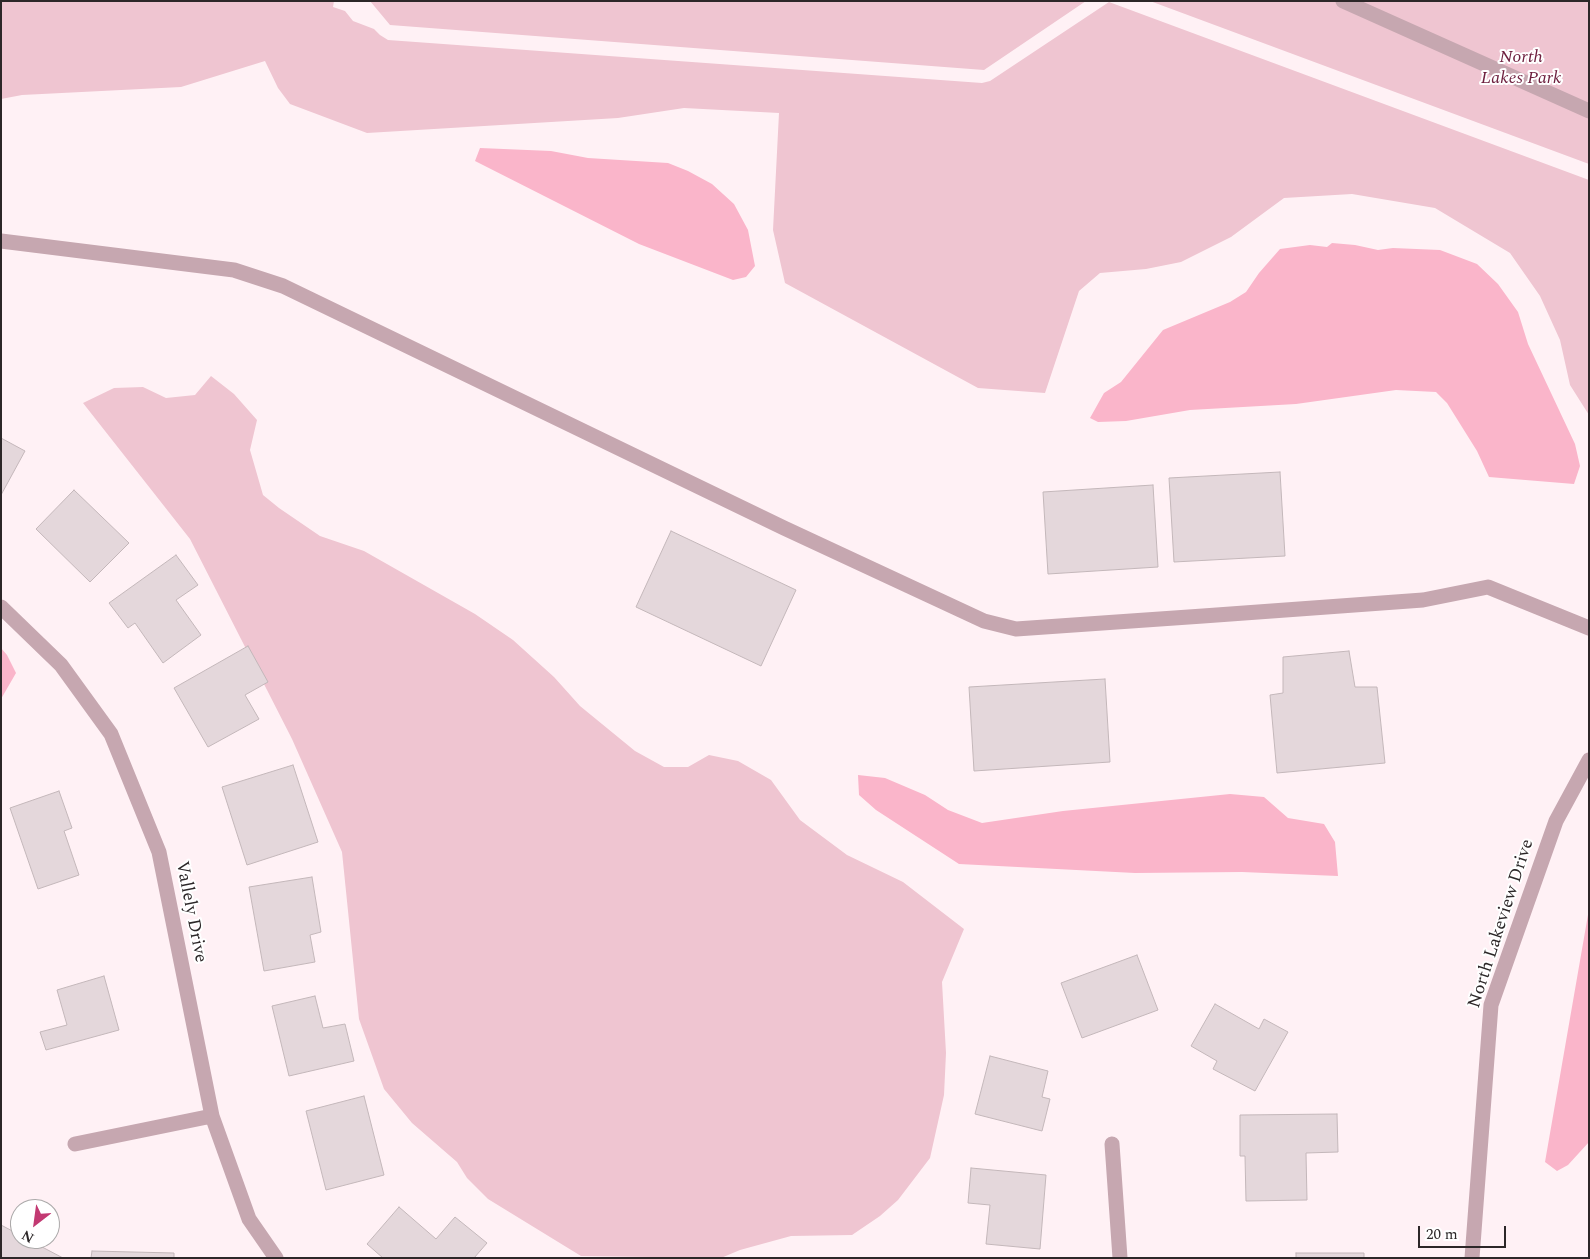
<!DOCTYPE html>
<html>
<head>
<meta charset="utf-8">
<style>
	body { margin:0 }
	#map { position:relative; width:1590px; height:1259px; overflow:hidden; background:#fff1f5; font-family:Spectral,serif }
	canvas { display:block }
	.frame { position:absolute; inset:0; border:2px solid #2c2728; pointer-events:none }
	.north { position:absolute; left:10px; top:1199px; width:50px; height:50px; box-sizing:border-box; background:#fff; border:1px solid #aba9a9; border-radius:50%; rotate:210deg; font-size:14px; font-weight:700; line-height:20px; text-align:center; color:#2c2728 }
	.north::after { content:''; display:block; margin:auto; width:18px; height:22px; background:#c23972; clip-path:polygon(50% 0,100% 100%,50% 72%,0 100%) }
	.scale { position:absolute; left:1418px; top:1226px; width:88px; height:22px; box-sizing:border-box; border:2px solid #2c2728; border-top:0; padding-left:6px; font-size:15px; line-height:18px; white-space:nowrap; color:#2c2728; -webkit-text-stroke:4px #fff; paint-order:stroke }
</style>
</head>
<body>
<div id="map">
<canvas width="1590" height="1259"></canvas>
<div class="frame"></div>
<div class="north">N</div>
<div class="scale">20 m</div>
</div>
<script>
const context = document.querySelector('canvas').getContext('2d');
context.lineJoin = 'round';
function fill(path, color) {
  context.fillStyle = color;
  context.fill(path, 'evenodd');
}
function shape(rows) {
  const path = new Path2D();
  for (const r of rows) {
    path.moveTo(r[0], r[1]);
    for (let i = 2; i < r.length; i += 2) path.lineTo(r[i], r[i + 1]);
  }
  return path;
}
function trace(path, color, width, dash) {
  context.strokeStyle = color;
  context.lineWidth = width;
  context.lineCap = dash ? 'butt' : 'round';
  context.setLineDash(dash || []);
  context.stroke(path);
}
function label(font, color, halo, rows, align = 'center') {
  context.font = font + ' Spectral,serif';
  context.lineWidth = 4;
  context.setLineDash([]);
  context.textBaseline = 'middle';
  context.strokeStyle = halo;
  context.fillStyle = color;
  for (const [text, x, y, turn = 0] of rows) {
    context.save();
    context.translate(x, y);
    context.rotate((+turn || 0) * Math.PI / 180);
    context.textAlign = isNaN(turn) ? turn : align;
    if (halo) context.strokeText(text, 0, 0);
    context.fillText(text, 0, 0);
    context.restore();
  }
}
fill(shape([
	[1,1,334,1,333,7,345,11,353,21,374,29,380,35,388,40,982,83,990,81,1109,2,1589,180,1589,415,1570,385,1560,340,1540,296,1510,253,1435,208,1352,194,1284,198,1231,237,1181,262,1146,269,1100,273,1079,291,1045,393,978,388,785,283,773,230,779,113,684,108,618,118,367,133,290,104,278,88,265,61,181,87,22,95,1,99],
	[370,1,1086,1,984,70,390,25],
	[1150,1,1589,1,1589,164],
	[211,376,234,394,257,420,250,450,263,495,279,508,320,536,364,551,475,614,513,640,554,677,580,706,635,751,664,767,688,767,709,755,738,761,771,780,800,820,847,855,903,882,964,929,942,982,946,1053,944,1095,930,1158,898,1200,880,1216,852,1235,791,1236,740,1250,721,1258,581,1256,488,1199,467,1178,457,1162,412,1123,384,1089,359,1019,342,852,292,739,190,539,83,403,114,388,143,387,166,398,195,395]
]), '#efc5d1');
fill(shape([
	[480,148,551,151,588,158,668,163,688,171,712,184,734,204,748,230,755,266,746,277,733,280,639,244,475,161],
	[1332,243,1355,245,1378,250,1393,248,1440,250,1477,264,1498,284,1518,312,1528,344,1575,444,1580,466,1574,484,1489,477,1477,451,1447,403,1436,392,1396,390,1296,404,1190,410,1126,421,1098,422,1090,418,1104,393,1121,382,1163,330,1230,302,1246,292,1259,273,1280,249,1310,245,1327,247],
	[1,648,7,655,16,673,1,699],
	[858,775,885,778,925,795,948,810,982,823,1063,811,1230,794,1264,797,1288,818,1324,824,1335,842,1338,876,1242,872,1135,873,959,864,876,810,859,795],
	[1589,909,1589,1142,1568,1165,1557,1171,1545,1162]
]), '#fab5ca');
const building = shape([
	[1,438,25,451,1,495,1,438],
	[1280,472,1285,556,1174,562,1169,478,1280,472],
	[1153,485,1158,567,1048,574,1043,492,1153,485],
	[74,490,129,543,90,582,36,529,74,490],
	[671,531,796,590,761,666,636,607,671,531],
	[176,555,198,585,176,600,201,635,163,663,135,623,128,628,109,603,176,555],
	[248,646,268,682,245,695,259,719,208,747,174,688,248,646],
	[1349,651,1355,687,1377,687,1385,763,1277,773,1270,695,1283,693,1283,657,1349,651],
	[1105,679,1110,762,974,771,969,687,1105,679],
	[293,765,318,842,247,865,222,787,293,765],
	[59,791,72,828,64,831,79,875,38,889,10,808,59,791],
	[312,877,321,932,310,935,315,962,264,971,249,887,312,877],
	[1137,955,1158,1010,1082,1038,1061,983,1137,955],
	[104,976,119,1030,46,1050,40,1032,67,1025,57,990,104,976],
	[315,996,323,1028,345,1024,354,1061,289,1076,272,1006,315,996],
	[1215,1004,1259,1029,1264,1019,1288,1032,1255,1091,1213,1069,1217,1061,1191,1046,1215,1004],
	[990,1056,1048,1071,1042,1097,1050,1099,1042,1131,975,1114,990,1056],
	[364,1096,384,1175,326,1190,306,1111,364,1096],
	[1337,1114,1338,1152,1306,1153,1307,1200,1246,1201,1245,1156,1240,1156,1240,1115,1337,1114],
	[971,1168,1046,1175,1040,1249,986,1244,990,1205,968,1203,971,1168],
	[399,1207,436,1239,455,1217,487,1243,474,1258,383,1258,367,1244,399,1207],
	[1,1225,20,1235,20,1239,27,1239,63,1258,1,1258,1,1225],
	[92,1251,174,1253,174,1258,91,1258,92,1251],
	[1296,1253,1364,1253,1364,1258,1296,1258,1296,1253]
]);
fill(building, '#e4d7db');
trace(building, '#c4b7ba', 1);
trace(shape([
	[1343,1,1589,111],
	[1,241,234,270,283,286,784,528,984,621,1016,629,1203,616,1423,600,1488,587,1589,628],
	[1,607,61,665,111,734,159,852,212,1116,249,1219,276,1258],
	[75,1144,212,1116],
	[1112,1144,1120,1258],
	[1472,1258,1491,1005,1556,821,1589,760]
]), '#c6a7b0', 15);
label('italic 18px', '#6e203f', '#fff', [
	["North",1521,58],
	["Lakes Park",1521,79]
]);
label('18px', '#2c2728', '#fff', [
	["Vallely Drive",190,912,79],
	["North Lakeview Drive",1502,924,-72]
]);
</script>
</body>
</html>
